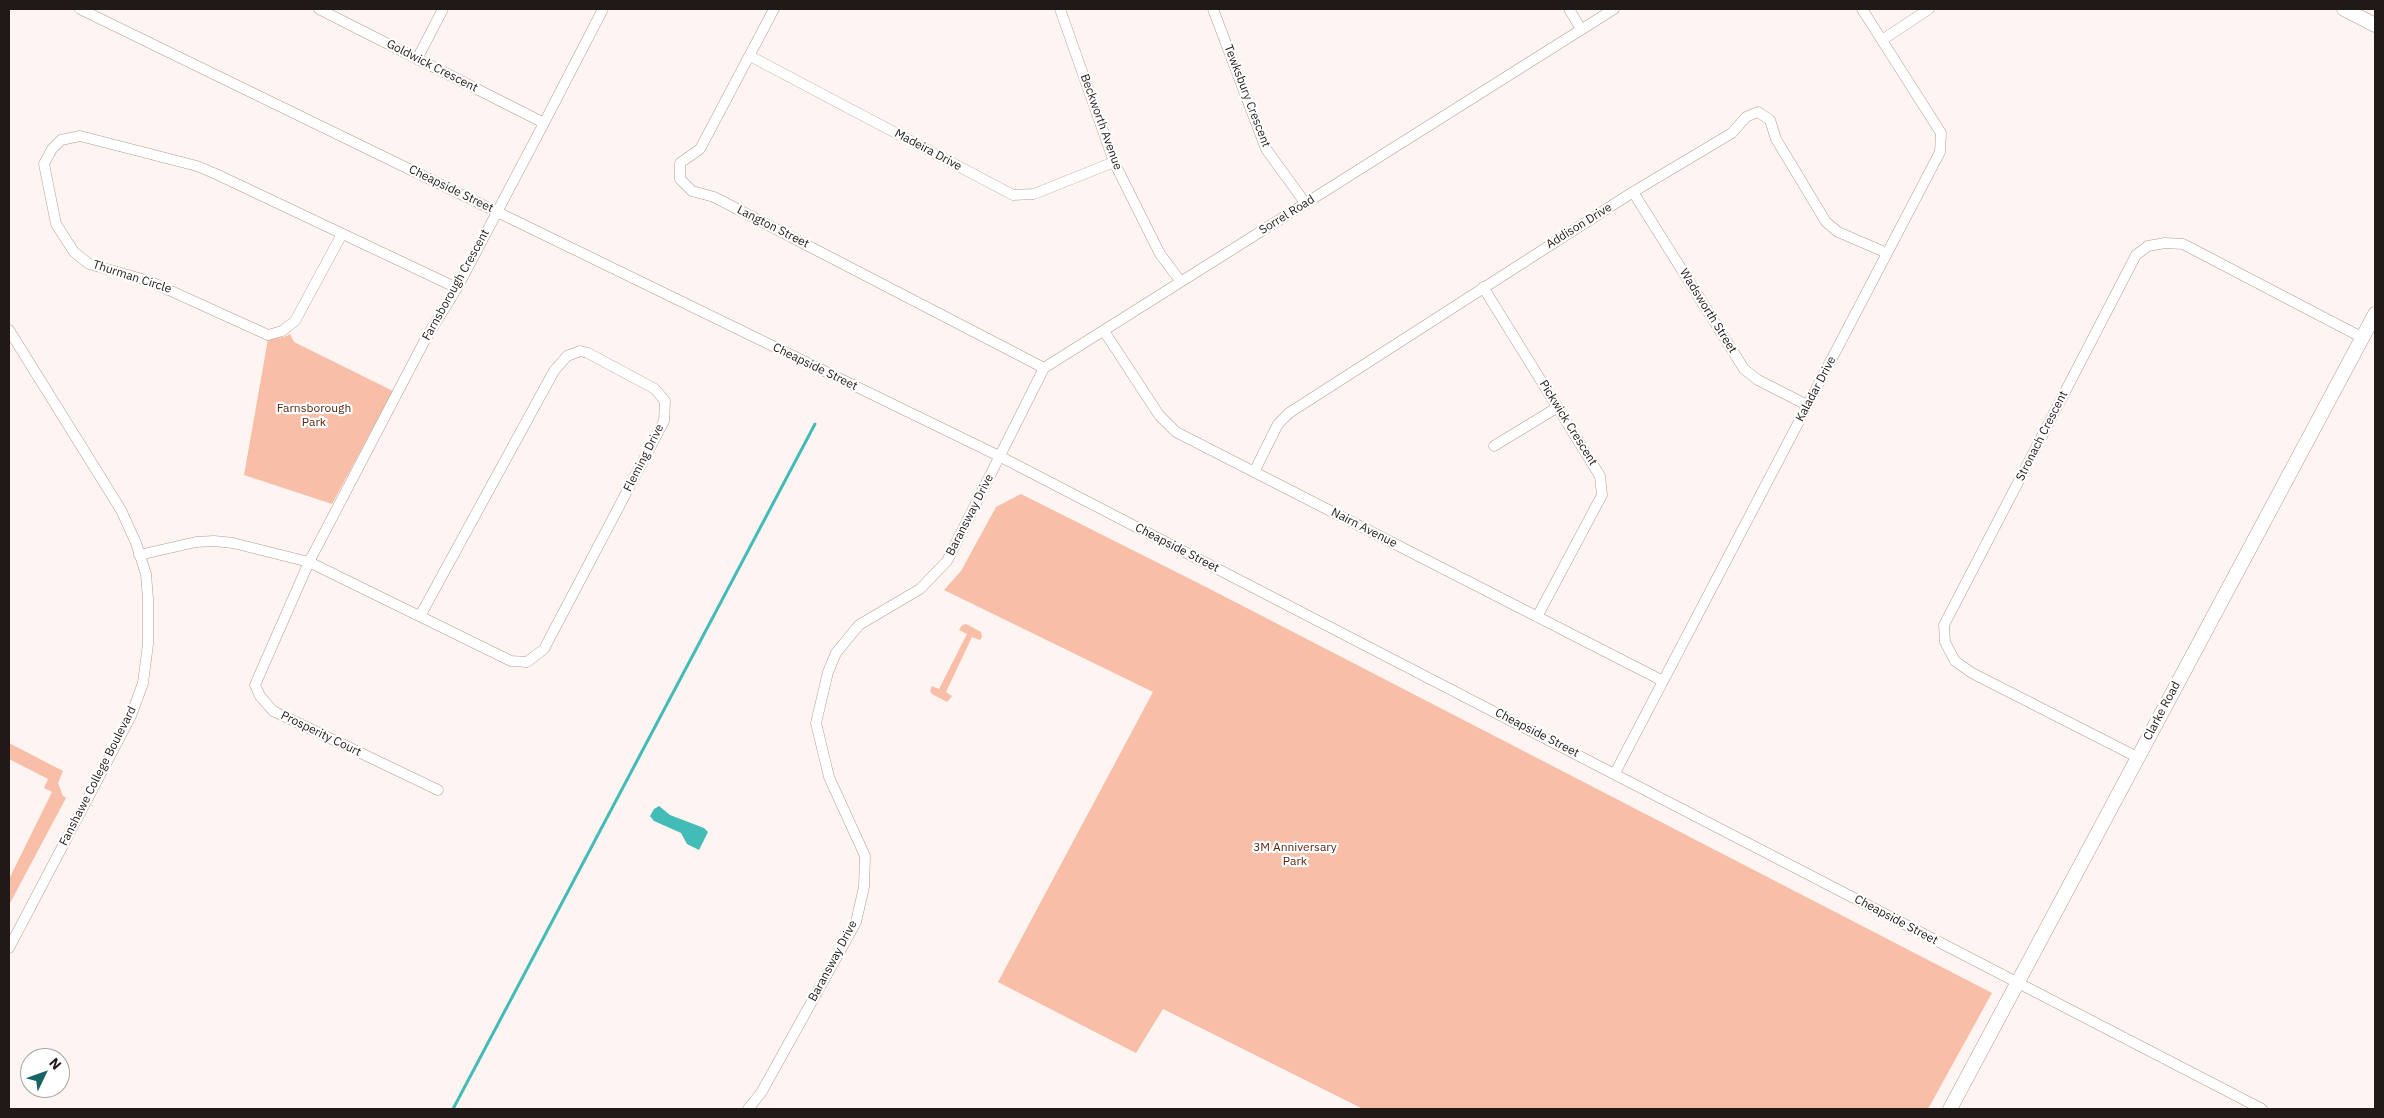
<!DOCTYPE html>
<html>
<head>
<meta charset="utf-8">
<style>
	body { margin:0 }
	#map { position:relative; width:2384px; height:1118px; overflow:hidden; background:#fef5f2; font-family:"IBM Plex Sans",sans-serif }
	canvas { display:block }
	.frame { position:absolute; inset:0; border:10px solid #211917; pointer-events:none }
	.north { position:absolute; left:20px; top:1048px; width:50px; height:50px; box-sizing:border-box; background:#fff; border:1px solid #a6a3a2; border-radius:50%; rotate:48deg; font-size:14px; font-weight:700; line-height:20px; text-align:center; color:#211917 }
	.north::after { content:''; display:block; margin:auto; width:18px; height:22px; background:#176563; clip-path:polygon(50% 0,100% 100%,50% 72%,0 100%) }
</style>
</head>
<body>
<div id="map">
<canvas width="2384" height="1118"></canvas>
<div class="frame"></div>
<div class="north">N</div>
</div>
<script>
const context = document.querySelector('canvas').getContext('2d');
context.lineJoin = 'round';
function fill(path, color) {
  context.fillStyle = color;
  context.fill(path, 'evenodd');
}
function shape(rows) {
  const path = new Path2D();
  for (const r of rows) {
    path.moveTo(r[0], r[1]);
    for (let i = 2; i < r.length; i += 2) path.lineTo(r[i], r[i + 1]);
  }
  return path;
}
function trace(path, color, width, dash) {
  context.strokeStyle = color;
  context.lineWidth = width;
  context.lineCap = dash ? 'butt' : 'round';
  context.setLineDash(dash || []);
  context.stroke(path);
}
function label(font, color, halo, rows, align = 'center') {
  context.font = font + ' "IBM Plex Sans",sans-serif';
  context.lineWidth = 4.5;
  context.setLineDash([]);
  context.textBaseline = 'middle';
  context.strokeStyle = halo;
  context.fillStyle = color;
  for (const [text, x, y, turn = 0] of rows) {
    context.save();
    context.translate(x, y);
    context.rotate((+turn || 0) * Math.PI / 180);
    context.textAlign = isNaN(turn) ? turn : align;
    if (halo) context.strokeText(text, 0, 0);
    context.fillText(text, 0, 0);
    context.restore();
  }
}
fill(shape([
	[290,334,294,342,393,391,332,504,244,475,268,339,284,337],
	[1021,494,1208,588,1992,993,1928,1109,1363,1109,1163,1009,1136,1053,998,982,1153,692,944,590,961,571,996,507],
	[966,624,981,632,982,637,980,640,972,637,946,692,952,696,947,702,932,694,930,691,932,686,939,689,967,634,959,630,962,625],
	[9,743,63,771,58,783,63,796,66,798,9,905,9,879,52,792,44,788,48,779,9,759]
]), '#f8bea7');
fill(shape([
	[659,806,670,815,704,828,708,832,699,850,687,844,681,833,654,821,650,816,654,809]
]), '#43bcb8');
trace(shape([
	[453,1109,815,424]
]), '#43bcb8', 3);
const minor = shape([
	[80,9,1001,457,2262,1109],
	[319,9,544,123],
	[774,9,700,149,680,163,680,179,692,191,714,197,1044,368],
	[1060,9,1114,162,1160,254,1181,282],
	[1213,9,1266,149,1306,204],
	[1569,9,1581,29],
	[1882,40,1929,9],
	[750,56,1013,195,1034,194,1114,162],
	[417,59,443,9],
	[1633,192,1744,369,1758,380,1807,405],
	[342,234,295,321,282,331,268,335,149,281,89,264,74,252,56,224,44,164,52,149,61,140,80,136,197,166,216,174,457,288],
	[1483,287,1600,476,1602,495,1537,617],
	[9,330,121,510,136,543,146,574,148,599,148,644,143,683,131,716,9,948],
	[1104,331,1159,415,1176,432,1663,681],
	[1494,446,1558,407],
	[1254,472,1278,424,1289,413,1633,192,1732,133,1746,117,1758,112,1770,120,1776,139,1826,222,1838,232,1887,253],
	[139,555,196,542,214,541,233,543,309,562,511,661,527,662,544,649,664,421,665,401,655,389,588,353,580,351,567,356,554,371,420,616],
	[2137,757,1972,673,1955,661,1945,642,1944,625,2136,255,2148,246,2165,243,2183,244,2363,338],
	[1615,773,1940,152,1941,133,1862,9],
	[438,790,273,711,260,696,255,685,309,562,426,338,457,288,544,123,603,9],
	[748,1109,761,1093,856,922,864,887,865,856,829,777,816,723,828,672,836,653,859,625,920,589,947,561,1044,368,1614,9]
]);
const major = shape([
	[2344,9,2375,25],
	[1950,1109,2375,314]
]);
trace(minor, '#b09d95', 11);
trace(major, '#b09d95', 15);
trace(minor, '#fff', 10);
trace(major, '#fff', 14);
label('12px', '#211917', '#fff', [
	["Goldwick Crescent",432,66,27],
	["Tewksbury Crescent",1247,96,69],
	["Beckworth Avenue",1101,122,70],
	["Madeira Drive",928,150,28],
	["Cheapside Street",451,189,26],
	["Sorrel Road",1287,215,-32],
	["Addison Drive",1579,226,-32],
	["Langton Street",773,227,27],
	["Thurman Circle",132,277,18],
	["Farnsborough Crescent",456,285,-61],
	["Wadsworth Street",1708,311,58],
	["Cheapside Street",815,367,26],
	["Kaladar Drive",1816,389,-62],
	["Pickwick Crescent",1568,423,58],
	["Stronach Crescent",2042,436,-63],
	["Fleming Drive",644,458,-63],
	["Baransway Drive",970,515,-63],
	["Nairn Avenue",1364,528,27],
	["Cheapside Street",1177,548,27],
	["Clarke Road",2162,711,-62],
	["Cheapside Street",1537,733,27],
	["Prosperity Court",321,734,26],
	["Fanshawe College Boulevard",98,776,-63],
	["Cheapside Street",1896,920,28],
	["Baransway Drive",833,961,-62]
]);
label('12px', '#582610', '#fff', [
	["Farnsborough",314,409],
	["Park",314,423],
	["3M Anniversary",1295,848],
	["Park",1295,862]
]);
</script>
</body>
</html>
